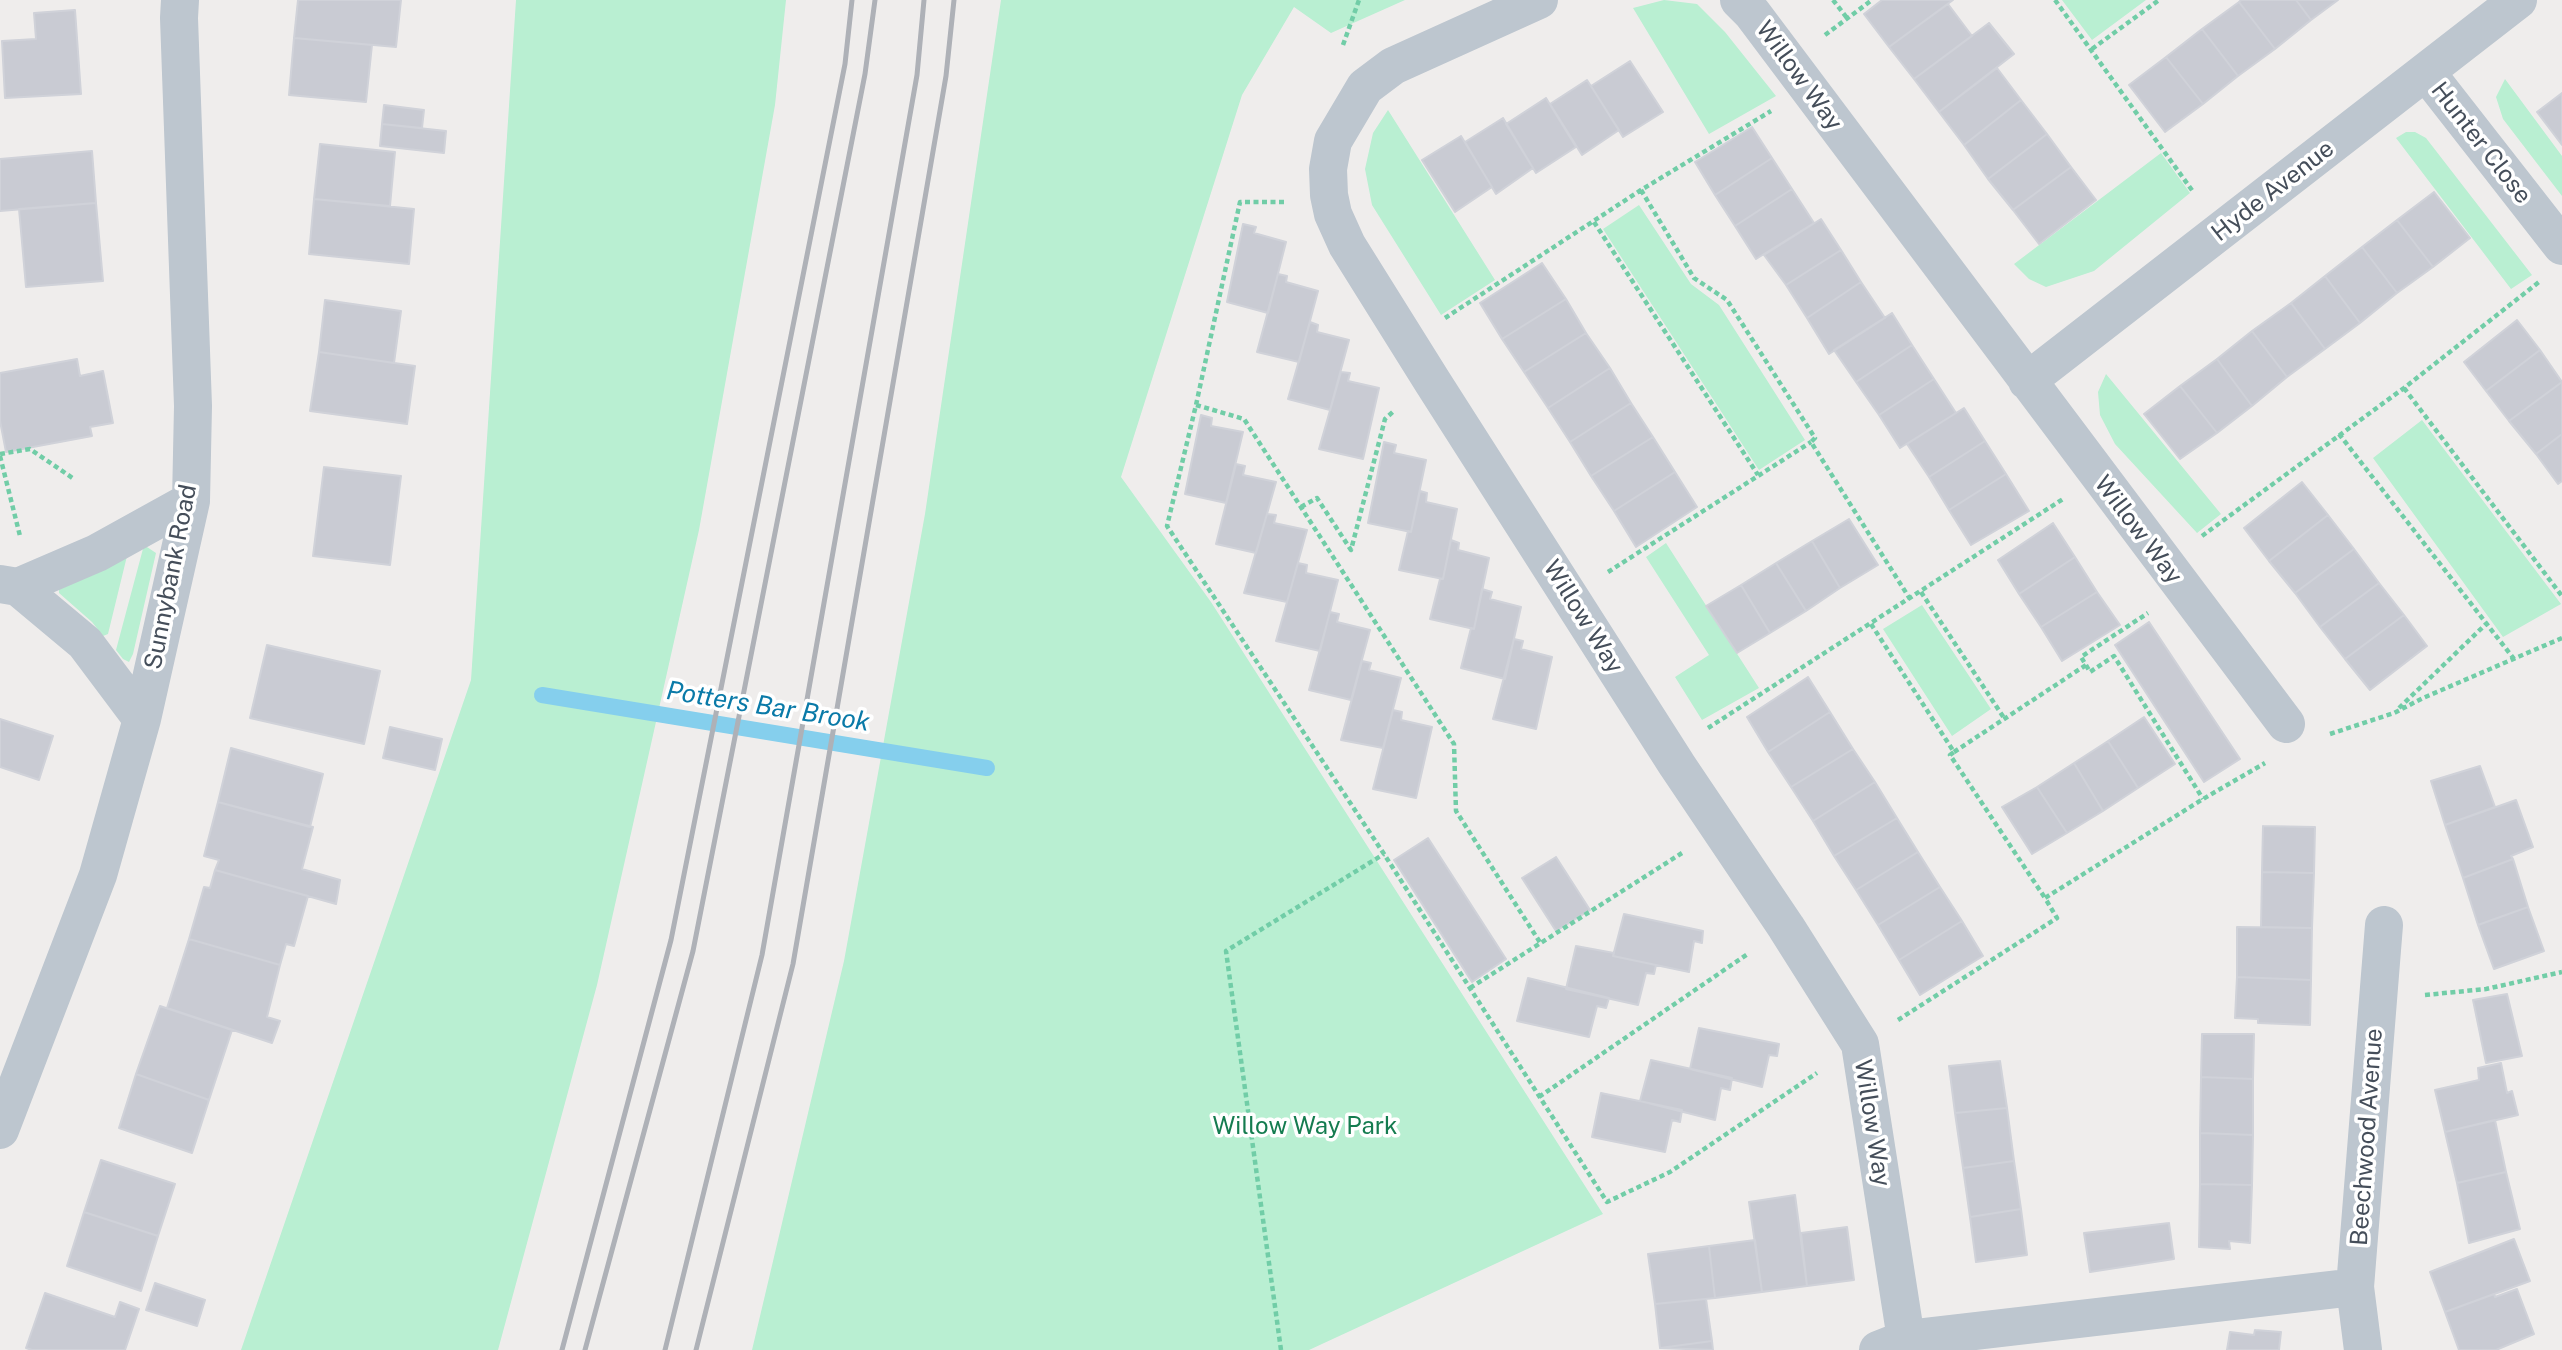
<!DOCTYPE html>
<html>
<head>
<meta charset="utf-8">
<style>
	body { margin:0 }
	canvas { display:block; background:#efedec }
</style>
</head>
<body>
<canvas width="2562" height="1350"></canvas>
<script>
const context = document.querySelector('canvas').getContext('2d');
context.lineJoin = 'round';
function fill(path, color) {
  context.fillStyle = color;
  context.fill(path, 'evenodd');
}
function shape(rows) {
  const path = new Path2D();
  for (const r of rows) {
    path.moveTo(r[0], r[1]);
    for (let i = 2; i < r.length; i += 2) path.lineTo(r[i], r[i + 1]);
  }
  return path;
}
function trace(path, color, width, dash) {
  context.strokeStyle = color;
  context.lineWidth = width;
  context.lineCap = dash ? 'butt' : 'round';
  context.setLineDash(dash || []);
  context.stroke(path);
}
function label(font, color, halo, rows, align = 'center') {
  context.font = font + ' "Public Sans",sans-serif';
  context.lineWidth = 7;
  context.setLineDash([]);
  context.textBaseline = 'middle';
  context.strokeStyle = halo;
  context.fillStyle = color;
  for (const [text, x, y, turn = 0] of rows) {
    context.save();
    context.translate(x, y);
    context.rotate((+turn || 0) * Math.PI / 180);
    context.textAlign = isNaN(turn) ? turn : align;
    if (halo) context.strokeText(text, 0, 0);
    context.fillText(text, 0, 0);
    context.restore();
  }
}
fill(shape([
	[516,0,786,0,775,105,699,530,597,985,498,1350,241,1350,471,680],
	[1001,0,1405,0,1331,33,1294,7,1242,95,1121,477,1211,602,1603,1214,1309,1350,752,1350,844,961,925,514],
	[1664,0,1697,4,1725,32,1776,96,1709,134,1633,8],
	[2062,0,2146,0,2092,40],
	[2505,79,2562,156,2562,196,2503,119,2496,97],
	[1388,110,1495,280,1441,315,1372,205,1365,169,1373,133],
	[2406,132,2415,132,2426,138,2532,275,2511,289,2396,138],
	[2161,153,2190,193,2094,271,2046,287,2029,279,2014,264],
	[1639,205,1691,284,1719,305,1805,440,1759,470,1603,229],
	[2106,374,2221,514,2197,533,2115,444,2100,415,2098,392],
	[2422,420,2561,604,2503,637,2373,458],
	[1666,543,1759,688,1702,720,1675,677,1709,655,1646,557],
	[144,545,156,553,133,654,129,662,123,659,116,650],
	[127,556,108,634,103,636,92,622,59,593,59,585],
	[1922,605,1991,709,1952,736,1883,629]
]), '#b9efd2');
trace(shape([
	[542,695,987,768]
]), '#85cfed', 16);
const building = shape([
	[298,0,401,0,396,47,294,38,298,0],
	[1882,0,1953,0,1889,47,1864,14,1882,0],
	[2241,0,2296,0,2311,20,2275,49,2239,2,2241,0],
	[2296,0,2338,0,2311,20,2296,0],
	[2239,2,2275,49,2238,76,2202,29,2239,2],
	[1948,4,1972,36,1914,79,1889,47,1948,4],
	[75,10,81,94,5,98,2,41,36,39,34,13,75,10],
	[1989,23,2014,54,1939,112,1914,79,1989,23],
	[2202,29,2238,76,2203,104,2166,57,2202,29],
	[294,38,372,45,366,102,289,95,294,38],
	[2166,57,2203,104,2165,132,2129,85,2166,57],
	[1630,61,1663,112,1623,137,1591,86,1630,61],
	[1997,68,2021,100,1964,145,1939,112,1997,68],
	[1587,80,1619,130,1582,155,1550,104,1587,80],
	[2562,93,2562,145,2537,112,2562,93],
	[1546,98,1576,147,1536,173,1506,124,1546,98],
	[2021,100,2047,134,1988,179,1964,145,2021,100],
	[384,105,424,110,422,128,382,124,384,105],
	[1503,118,1533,168,1496,194,1465,142,1503,118],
	[382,124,446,131,444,153,380,146,382,124],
	[1752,127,1772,158,1715,195,1695,162,1752,127],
	[2047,134,2071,167,2013,210,1988,179,2047,134],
	[1461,136,1492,187,1455,212,1422,160,1461,136],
	[320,144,395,152,390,206,314,199,320,144],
	[92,151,96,203,0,211,0,159,92,151],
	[1772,158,1792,189,1735,226,1715,195,1772,158],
	[2071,167,2096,200,2039,244,2013,210,2071,167],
	[1792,189,1814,223,1756,259,1735,226,1792,189],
	[2434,192,2470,238,2433,267,2397,220,2434,192],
	[314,199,414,209,409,264,309,254,314,199],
	[96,203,103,281,26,287,19,209,96,203],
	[1821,219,1841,250,1786,285,1764,255,1821,219],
	[2397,220,2433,267,2397,293,2362,247,2397,220],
	[1243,224,1256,227,1254,233,1286,242,1268,313,1227,302,1243,224],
	[2362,247,2397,293,2360,323,2325,276,2362,247],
	[1841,250,1861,282,1807,318,1786,285,1841,250],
	[1542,263,1566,299,1502,339,1480,303,1542,263],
	[1278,274,1287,276,1286,282,1318,291,1299,362,1257,352,1278,274],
	[2325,276,2360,323,2325,349,2291,303,2325,276],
	[1861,282,1885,318,1829,354,1807,318,1861,282],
	[1566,299,1586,333,1524,372,1502,339,1566,299],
	[325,300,401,311,394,363,319,352,325,300],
	[2291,303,2325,349,2287,377,2252,331,2291,303],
	[1892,313,1912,345,1856,382,1834,350,1892,313],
	[2517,320,2540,350,2486,391,2464,362,2517,320],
	[1310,322,1318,325,1317,332,1349,340,1330,410,1288,399,1310,322],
	[2252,331,2287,377,2252,406,2217,359,2252,331],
	[1586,333,1610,368,1548,408,1524,372,1586,333],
	[1912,345,1934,379,1879,415,1856,382,1912,345],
	[2540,350,2562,382,2509,421,2486,391,2540,350],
	[319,352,415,366,407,424,310,411,319,352],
	[77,359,80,376,103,371,113,423,90,427,92,436,6,452,0,421,0,373,77,359],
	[2217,359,2252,406,2217,433,2180,386,2217,359],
	[1610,368,1631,403,1570,442,1548,408,1610,368],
	[1341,372,1350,373,1348,381,1379,388,1363,459,1319,449,1341,372],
	[1934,379,1956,413,1900,448,1879,415,1934,379],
	[2562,382,2562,434,2536,454,2509,421,2562,382],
	[2180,386,2217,433,2180,459,2144,414,2180,386],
	[1631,403,1653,437,1591,476,1570,442,1631,403],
	[1964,408,1985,441,1929,477,1907,444,1964,408],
	[1201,415,1212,418,1211,426,1243,432,1226,503,1185,494,1201,415],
	[2562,434,2562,481,2558,484,2536,454,2562,434],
	[1653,437,1675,472,1614,511,1591,476,1653,437],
	[1985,441,2006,474,1949,510,1929,477,1985,441],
	[1384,442,1396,445,1394,453,1426,460,1411,532,1368,523,1384,442],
	[1236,464,1245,466,1243,475,1276,482,1256,553,1216,544,1236,464],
	[324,467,401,476,390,565,313,556,324,467],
	[1675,472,1697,507,1636,547,1614,511,1675,472],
	[2006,474,2029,511,1971,545,1949,510,2006,474],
	[2302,482,2328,515,2269,561,2244,528,2302,482],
	[1420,491,1427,493,1426,502,1457,509,1443,579,1399,570,1408,531,1411,532,1420,491],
	[1267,514,1276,515,1274,523,1307,530,1287,602,1244,593,1267,514],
	[2328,515,2354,549,2295,593,2269,561,2328,515],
	[1849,519,1878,565,1840,588,1812,541,1849,519],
	[2053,523,2075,557,2019,594,1998,560,2053,523],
	[1451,540,1459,543,1458,550,1489,558,1474,629,1430,619,1440,579,1443,579,1451,540],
	[1812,541,1840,588,1806,611,1776,563,1812,541],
	[2354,549,2379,583,2320,627,2295,593,2354,549],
	[2075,557,2097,592,2041,627,2019,594,2075,557],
	[1298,563,1307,565,1306,573,1338,580,1320,651,1276,641,1298,563],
	[1776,563,1806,611,1770,633,1741,585,1776,563],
	[2379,583,2404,615,2345,659,2320,627,2379,583],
	[1741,585,1770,633,1737,653,1706,606,1741,585],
	[1482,589,1492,592,1490,599,1521,607,1505,679,1461,668,1471,628,1474,629,1482,589],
	[2097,592,2120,625,2062,661,2041,627,2097,592],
	[1330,612,1339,614,1337,622,1370,630,1351,700,1309,690,1330,612],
	[2404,615,2427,646,2370,690,2345,659,2404,615],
	[2149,622,2240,759,2204,782,2115,645,2149,622],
	[1514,639,1523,641,1521,649,1552,657,1536,729,1493,719,1514,639],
	[267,645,380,671,364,744,250,718,267,645],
	[1362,661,1371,663,1369,670,1401,678,1383,748,1341,740,1362,661],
	[1808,677,1830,712,1768,752,1747,717,1808,677],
	[1393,710,1402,712,1401,720,1432,727,1416,798,1373,789,1393,710],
	[1830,712,1853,749,1791,787,1768,752,1830,712],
	[2144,717,2175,764,2138,788,2108,741,2144,717],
	[0,719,53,736,39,780,0,767,0,719],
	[390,727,442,739,435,770,383,758,390,727],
	[2108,741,2138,788,2103,811,2074,763,2108,741],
	[231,748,323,774,310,827,218,802,231,748],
	[1853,749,1875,782,1813,821,1791,787,1853,749],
	[2074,763,2103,811,2067,833,2037,787,2074,763],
	[2480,766,2495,807,2445,825,2431,781,2480,766],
	[1875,782,1897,818,1834,856,1813,821,1875,782],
	[2037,787,2067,833,2032,854,2002,807,2037,787],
	[2516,800,2533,847,2511,856,2513,859,2463,878,2445,825,2516,800],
	[218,802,313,827,302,869,340,880,336,904,215,870,219,860,204,856,218,802],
	[1897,818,1918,852,1856,890,1834,856,1897,818],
	[2263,826,2315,827,2314,873,2262,872,2263,826],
	[1428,838,1506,959,1472,982,1394,860,1428,838],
	[1918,852,1940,887,1878,925,1856,890,1918,852],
	[1556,857,1590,910,1556,931,1522,878,1556,857],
	[2513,859,2528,907,2478,925,2463,878,2513,859],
	[215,870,308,896,294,946,286,944,280,965,189,939,204,887,210,888,215,870],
	[2262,872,2314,873,2312,928,2261,927,2262,872],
	[1940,887,1962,921,1899,960,1878,925,1940,887],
	[2528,907,2544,951,2494,969,2478,925,2528,907],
	[1624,914,1703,931,1702,943,1694,941,1689,972,1613,956,1624,914],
	[1962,921,1983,956,1920,995,1899,960,1962,921],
	[2237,927,2312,928,2311,980,2237,977,2237,927],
	[189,939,280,965,267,1017,280,1021,272,1043,167,1008,189,939],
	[1576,946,1614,953,1613,956,1656,965,1654,974,1646,973,1638,1005,1566,989,1576,946],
	[2237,977,2311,980,2310,1025,2258,1023,2258,1019,2235,1018,2237,977],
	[1528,978,1609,998,1606,1008,1597,1006,1589,1037,1517,1021,1528,978],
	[2507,994,2522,1056,2486,1063,2473,1000,2507,994],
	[160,1006,232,1030,209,1100,136,1074,160,1006],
	[1699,1028,1779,1044,1777,1056,1769,1055,1762,1087,1690,1069,1699,1028],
	[2202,1034,2254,1034,2253,1079,2201,1077,2202,1034],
	[1651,1060,1732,1078,1730,1090,1721,1088,1715,1120,1640,1101,1651,1060],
	[2000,1061,2007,1108,1955,1113,1949,1066,2000,1061],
	[2501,1063,2507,1093,2512,1091,2518,1115,2445,1132,2435,1090,2479,1080,2478,1068,2501,1063],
	[136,1074,209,1100,192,1153,119,1128,136,1074],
	[2201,1077,2253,1079,2253,1135,2200,1133,2201,1077],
	[1601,1093,1682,1110,1680,1122,1672,1120,1665,1152,1592,1137,1601,1093],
	[2007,1108,2014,1161,1963,1168,1955,1113,2007,1108],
	[2495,1120,2506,1172,2457,1183,2445,1132,2495,1120],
	[2200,1133,2253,1135,2252,1185,2200,1184,2200,1133],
	[101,1160,175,1184,158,1236,84,1212,101,1160],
	[2014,1161,2021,1209,1970,1217,1963,1168,2014,1161],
	[2506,1172,2520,1229,2469,1243,2457,1183,2506,1172],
	[2200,1184,2252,1185,2250,1243,2229,1241,2230,1249,2199,1247,2200,1184],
	[1795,1195,1807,1286,1762,1292,1749,1202,1795,1195],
	[2021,1209,2027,1255,1976,1262,1970,1217,2021,1209],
	[84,1212,158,1236,141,1291,67,1266,84,1212],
	[2169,1223,2174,1259,2090,1272,2084,1233,2169,1223],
	[1847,1227,1854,1280,1807,1286,1801,1233,1847,1227],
	[2514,1239,2530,1281,2445,1312,2430,1272,2514,1239],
	[1755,1240,1762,1292,1715,1298,1709,1246,1755,1240],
	[1709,1246,1715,1298,1655,1304,1648,1254,1709,1246],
	[155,1283,205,1300,197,1326,146,1310,155,1283],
	[2517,1289,2534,1334,2496,1350,2459,1350,2445,1312,2494,1294,2495,1297,2517,1289],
	[45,1293,115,1317,120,1302,139,1309,125,1350,32,1350,26,1348,45,1293],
	[1706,1299,1712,1341,1660,1348,1655,1304,1706,1299],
	[2255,1330,2281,1332,2279,1350,2227,1350,2230,1332,2254,1335,2255,1330],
	[1712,1341,1713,1350,1660,1348,1712,1341]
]);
fill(building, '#c9cbd3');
trace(building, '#d0d2d9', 2);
trace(shape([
	[1833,0,1847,18],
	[2055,0,2194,193],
	[1825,35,1872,0],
	[1343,45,1359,0],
	[2092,49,2159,0],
	[1641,190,1694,278,1727,300,1815,438,1811,442,1910,599],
	[1284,202,1240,202,1196,405,1167,526,1384,854,1607,1202,1670,1172,1817,1073],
	[1594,222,1758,475],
	[1445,318,1641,190,1771,111],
	[2404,388,2562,596],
	[1196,405,1244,419,1454,744,1456,811,1541,944],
	[2339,434,2514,659],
	[0,454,30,449,74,479],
	[0,456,20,536],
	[1301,507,1317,498,1351,550,1385,419,1395,410],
	[2202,536,2404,388,2539,282],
	[1608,572,1811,442],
	[1921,592,2004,718],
	[1871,624,1954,752,1950,755,2045,898],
	[2086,665,2090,672,2114,656,2203,799],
	[2399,708,2487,623],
	[1708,728,2063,499],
	[2330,734,2394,713,2423,698,2562,638],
	[1954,752,2086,665,2081,657,2148,613],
	[1470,988,1682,853],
	[2425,995,2486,989,2562,972],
	[1898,1020,2057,918,2045,898,2203,799,2265,763],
	[1539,1097,1749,953],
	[1281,1350,1226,951,1384,854]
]), '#71cda7', 4.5, [5, 3.5]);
trace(shape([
	[1539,0,1393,66,1365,87,1333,141,1328,169,1329,195,1333,214,1347,245,1432,381,1677,765,1786,927,1860,1044,1906,1339],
	[1739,0,1752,13,2286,724],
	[2426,72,2562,246],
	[2027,381,2518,0],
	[0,584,18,587,85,643,142,719],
	[18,587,97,553,191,501],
	[0,1130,98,875,142,719,191,501,193,406,179,18,180,0],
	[1878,1350,1906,1339,2355,1287],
	[2363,1350,2355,1287,2384,925]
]), '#bdc6cf', 38);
trace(shape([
	[562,1350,671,940,845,64,852,0],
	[585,1350,693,951,865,74,875,0],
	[665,1350,762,955,917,75,924,0],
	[696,1350,793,964,946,76,954,0]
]), '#aeb1b7', 5);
label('24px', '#454e5a', '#fff', [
	["Willow Way",1799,76,54],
	["Hunter Close",2481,143,52],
	["Hyde Avenue",2273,191,-38],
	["Willow Way",2138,530,53],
	["Sunnybank Road",171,577,-79],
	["Willow Way",1583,617,58],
	["Willow Way",1872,1123,81],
	["Beechwood Avenue",2367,1137,-86]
]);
label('24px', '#157c50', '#fff', [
	["Willow Way Park",1305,1127]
]);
label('italic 26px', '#0a7aa8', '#fff', [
	["Potters Bar Brook",768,707,9]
]);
</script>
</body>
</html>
